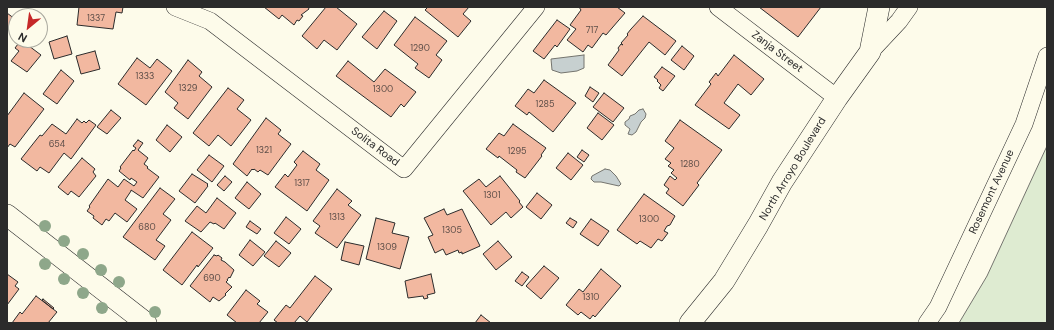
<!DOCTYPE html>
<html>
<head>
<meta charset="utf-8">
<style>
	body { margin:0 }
	#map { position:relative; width:1054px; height:330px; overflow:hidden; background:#fdfbea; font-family:"DM Sans",sans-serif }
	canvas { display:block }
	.frame { position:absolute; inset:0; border:8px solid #2b2b2b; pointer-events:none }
	.north { position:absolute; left:8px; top:8px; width:40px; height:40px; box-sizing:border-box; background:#fdfbea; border:1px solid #a9a89e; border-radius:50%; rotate:209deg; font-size:11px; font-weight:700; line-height:16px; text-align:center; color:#2b2b2b }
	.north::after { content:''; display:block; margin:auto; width:14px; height:18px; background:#c62828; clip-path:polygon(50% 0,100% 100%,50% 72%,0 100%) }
</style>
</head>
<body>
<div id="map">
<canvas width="1054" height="330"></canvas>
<div class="frame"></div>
<div class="north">N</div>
</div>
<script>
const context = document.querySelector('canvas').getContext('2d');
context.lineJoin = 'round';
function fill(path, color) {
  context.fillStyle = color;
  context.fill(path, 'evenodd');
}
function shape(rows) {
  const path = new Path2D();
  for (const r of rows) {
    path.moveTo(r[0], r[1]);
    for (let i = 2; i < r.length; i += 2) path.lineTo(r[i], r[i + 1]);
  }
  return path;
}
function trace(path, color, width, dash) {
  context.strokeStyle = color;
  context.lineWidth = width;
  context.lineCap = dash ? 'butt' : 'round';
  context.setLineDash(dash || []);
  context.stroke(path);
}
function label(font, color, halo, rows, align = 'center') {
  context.font = font + ' "DM Sans",sans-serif';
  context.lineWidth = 3;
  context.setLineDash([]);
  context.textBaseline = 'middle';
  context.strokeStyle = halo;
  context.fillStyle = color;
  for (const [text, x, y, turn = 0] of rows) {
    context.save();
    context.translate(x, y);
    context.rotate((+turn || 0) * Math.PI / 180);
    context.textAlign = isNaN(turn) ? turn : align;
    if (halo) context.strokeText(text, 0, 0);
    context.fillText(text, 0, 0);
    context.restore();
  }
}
const green = shape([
	[1047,146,1047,323,959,323,987,276,1047,146]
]);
fill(green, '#deebd1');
trace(green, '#74746e', 1);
const water = shape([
	[584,55,584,68,577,71,561,73,552,70,551,59,584,55],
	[643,109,646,114,645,118,641,122,636,132,632,135,628,134,630,129,625,125,625,122,629,119,630,116,635,114,639,110,643,109],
	[605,169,610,170,616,176,621,184,619,186,601,182,594,182,591,179,592,176,605,169]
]);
fill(water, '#c7d0d0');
trace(water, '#74746e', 1);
const building = shape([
	[79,7,123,7,122,13,116,12,113,29,77,25,79,7],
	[264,7,308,7,309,9,301,15,303,16,299,21,297,20,294,25,282,15,279,19,264,7],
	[326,7,336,7,357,24,337,50,324,40,317,49,302,36,326,7],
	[428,7,469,7,463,14,471,21,458,37,425,10,428,7],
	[579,7,617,7,625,13,606,35,603,33,592,48,588,45,583,52,567,40,576,29,570,25,581,10,579,7],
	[759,7,821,7,798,37,759,7],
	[384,11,397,21,377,49,362,37,384,11],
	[7,13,15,19,7,29,7,13],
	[643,16,676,41,665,55,649,42,622,76,608,65,619,50,618,48,621,44,623,45,621,43,628,35,627,34,631,29,643,16],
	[415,17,447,41,436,55,442,60,429,78,415,68,418,64,394,45,415,17],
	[557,20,570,29,557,47,555,45,544,59,533,51,557,20],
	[67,36,72,54,54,59,49,42,67,36],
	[21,40,41,55,27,72,11,61,19,51,15,48,21,40],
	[682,46,694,56,684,70,671,60,682,46],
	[95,51,100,69,81,74,76,56,95,51],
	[734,55,764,79,751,95,738,84,724,103,740,115,729,129,695,105,711,84,709,82,716,73,718,76,734,55],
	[137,58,150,68,157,59,172,71,146,105,118,84,137,58],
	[188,60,202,72,199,76,212,87,188,119,174,108,178,103,165,92,188,60],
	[348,61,374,82,385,69,416,92,404,107,401,104,391,117,336,76,348,61],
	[662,67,675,76,663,91,659,88,661,85,657,81,658,80,654,77,662,67],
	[61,70,74,81,57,104,43,94,61,70],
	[544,80,576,103,553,132,529,112,527,115,515,106,528,89,534,93,544,80],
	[590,87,599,93,593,102,585,96,590,87],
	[228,88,244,100,237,109,251,120,231,146,218,135,209,146,193,133,228,88],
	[24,93,44,109,15,147,10,144,7,148,7,116,24,93],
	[604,93,624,108,613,122,593,107,604,93],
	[111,110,121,118,107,134,97,127,111,110],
	[598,113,614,125,602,140,587,128,598,113],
	[266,118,281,130,278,134,291,144,268,175,260,170,258,172,254,169,253,170,252,169,247,176,233,164,266,118],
	[77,119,82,123,84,121,86,123,89,120,96,125,71,159,64,153,49,173,40,167,37,171,21,159,40,135,42,136,52,124,66,134,77,119],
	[680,120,722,150,697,183,699,185,683,206,666,193,669,189,664,185,670,176,675,180,677,178,671,173,674,170,668,166,671,163,665,159,674,148,665,141,680,120],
	[513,124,546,148,541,155,542,156,525,178,516,172,517,170,499,156,498,158,486,149,499,133,504,136,513,124],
	[167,125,182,137,170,152,156,140,167,125],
	[138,140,143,143,138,150,148,158,144,164,148,167,147,168,159,177,143,198,131,190,131,191,125,200,137,209,127,222,115,213,109,221,106,219,102,225,93,218,94,216,87,211,90,207,89,206,108,179,118,187,124,179,134,186,137,182,131,178,130,180,119,171,121,168,120,167,133,150,134,151,136,148,133,146,138,140],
	[582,150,589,155,584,162,577,157,582,150],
	[303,151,320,164,316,170,329,180,307,211,275,187,285,174,288,177,297,165,294,162,303,151],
	[568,153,583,165,571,180,556,168,568,153],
	[209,155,224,166,212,182,197,170,209,155],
	[82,158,95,169,93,172,96,176,79,197,71,191,68,195,58,187,82,158],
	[192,174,208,184,207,185,208,186,195,203,179,191,192,174],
	[225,176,232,182,224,191,217,185,225,176],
	[500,176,520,201,519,202,523,207,511,218,506,212,491,225,463,191,479,179,486,187,500,176],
	[247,182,261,194,249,209,235,198,247,182],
	[160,188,175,199,163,214,171,220,156,240,165,246,155,260,123,237,160,188],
	[337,189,352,201,348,205,361,215,337,248,315,233,320,226,313,221,337,189],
	[537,193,552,205,541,219,526,207,537,193],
	[644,194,675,216,670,225,667,226,664,231,668,233,662,241,658,239,651,248,640,241,637,244,617,230,644,194],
	[217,198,236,213,224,229,215,223,214,224,210,222,201,232,185,221,197,206,206,213,217,198],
	[444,209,447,215,462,209,480,246,462,254,462,252,459,253,458,250,446,255,443,249,435,253,428,237,433,235,424,218,444,209],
	[286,217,301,229,289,244,274,233,286,217],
	[376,218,395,223,392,233,409,237,400,269,366,259,376,218],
	[570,218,577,222,573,228,566,223,570,218],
	[591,219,609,231,598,246,580,234,591,219],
	[250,221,261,229,257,234,246,227,250,221],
	[192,232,213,248,198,267,197,265,182,285,163,270,192,232],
	[250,240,265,252,253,266,239,255,250,240],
	[276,241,291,253,279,267,264,256,276,241],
	[498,241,512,257,496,270,483,254,498,241],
	[345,242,364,246,359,265,341,260,345,242],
	[214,255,217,256,218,255,222,258,221,260,225,262,234,270,230,278,229,277,227,280,228,280,226,282,232,287,225,294,226,295,219,301,213,297,210,302,190,286,214,255],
	[544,266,559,278,541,299,526,286,544,266],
	[601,269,621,286,595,317,593,315,590,319,581,312,578,315,566,305,579,289,583,292,601,269],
	[522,272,529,277,522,286,515,281,522,272],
	[7,274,18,282,15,286,19,289,7,305,7,274],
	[431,274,435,293,427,295,428,298,424,299,423,296,408,298,405,281,431,274],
	[315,276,332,289,307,322,300,316,294,323,278,323,274,320,286,305,290,308,315,276],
	[246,290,260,301,257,304,268,312,259,323,237,323,227,315,246,290],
	[36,296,57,312,48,323,12,323,20,312,22,314,36,296],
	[43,299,54,308,53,309,42,300,43,299],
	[481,315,491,323,475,323,481,315]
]);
fill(building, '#f2b8a0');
trace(building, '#2b2b2b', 1);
const minor = shape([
	[175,7,210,21,404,169,536,7],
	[718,7,837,98],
	[870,52,899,21,909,7],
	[927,323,938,307,1024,124,1047,56]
]);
const tertiary = shape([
	[7,215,146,323],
	[690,323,724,281,758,225,782,182,837,98,870,52,879,7]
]);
trace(minor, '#2b2b2b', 18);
trace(tertiary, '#2b2b2b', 22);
trace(minor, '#fdfbea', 17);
trace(tertiary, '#fdfbea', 21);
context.fillStyle = '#8ea78a';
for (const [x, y] of [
	[45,226],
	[64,241],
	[83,254],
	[45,264],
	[101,270],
	[64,279],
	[119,282],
	[83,293],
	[102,308],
	[155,312]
]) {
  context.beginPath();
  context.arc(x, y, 6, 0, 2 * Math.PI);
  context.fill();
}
label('9px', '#5d4e48', null, [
	["1337",96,19],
	["717",592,31],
	["1290",420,49],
	["1333",145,77],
	["1329",188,89],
	["1300",383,90],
	["1285",545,105],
	["654",57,145],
	["1321",264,151],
	["1295",517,152],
	["1280",690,165],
	["1317",302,184],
	["1301",492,196],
	["1313",337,218],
	["1300",649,220],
	["680",147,228],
	["1305",452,231],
	["1309",387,248],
	["690",212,279],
	["1310",591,298]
]);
label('11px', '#2b2b2b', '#fdfbea', [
	["Zanja Street",777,52,37],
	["Solita Road",375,147,37],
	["North Arroyo Boulevard",793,169,-59],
	["Rosemont Avenue",992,192,-65]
]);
</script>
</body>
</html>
